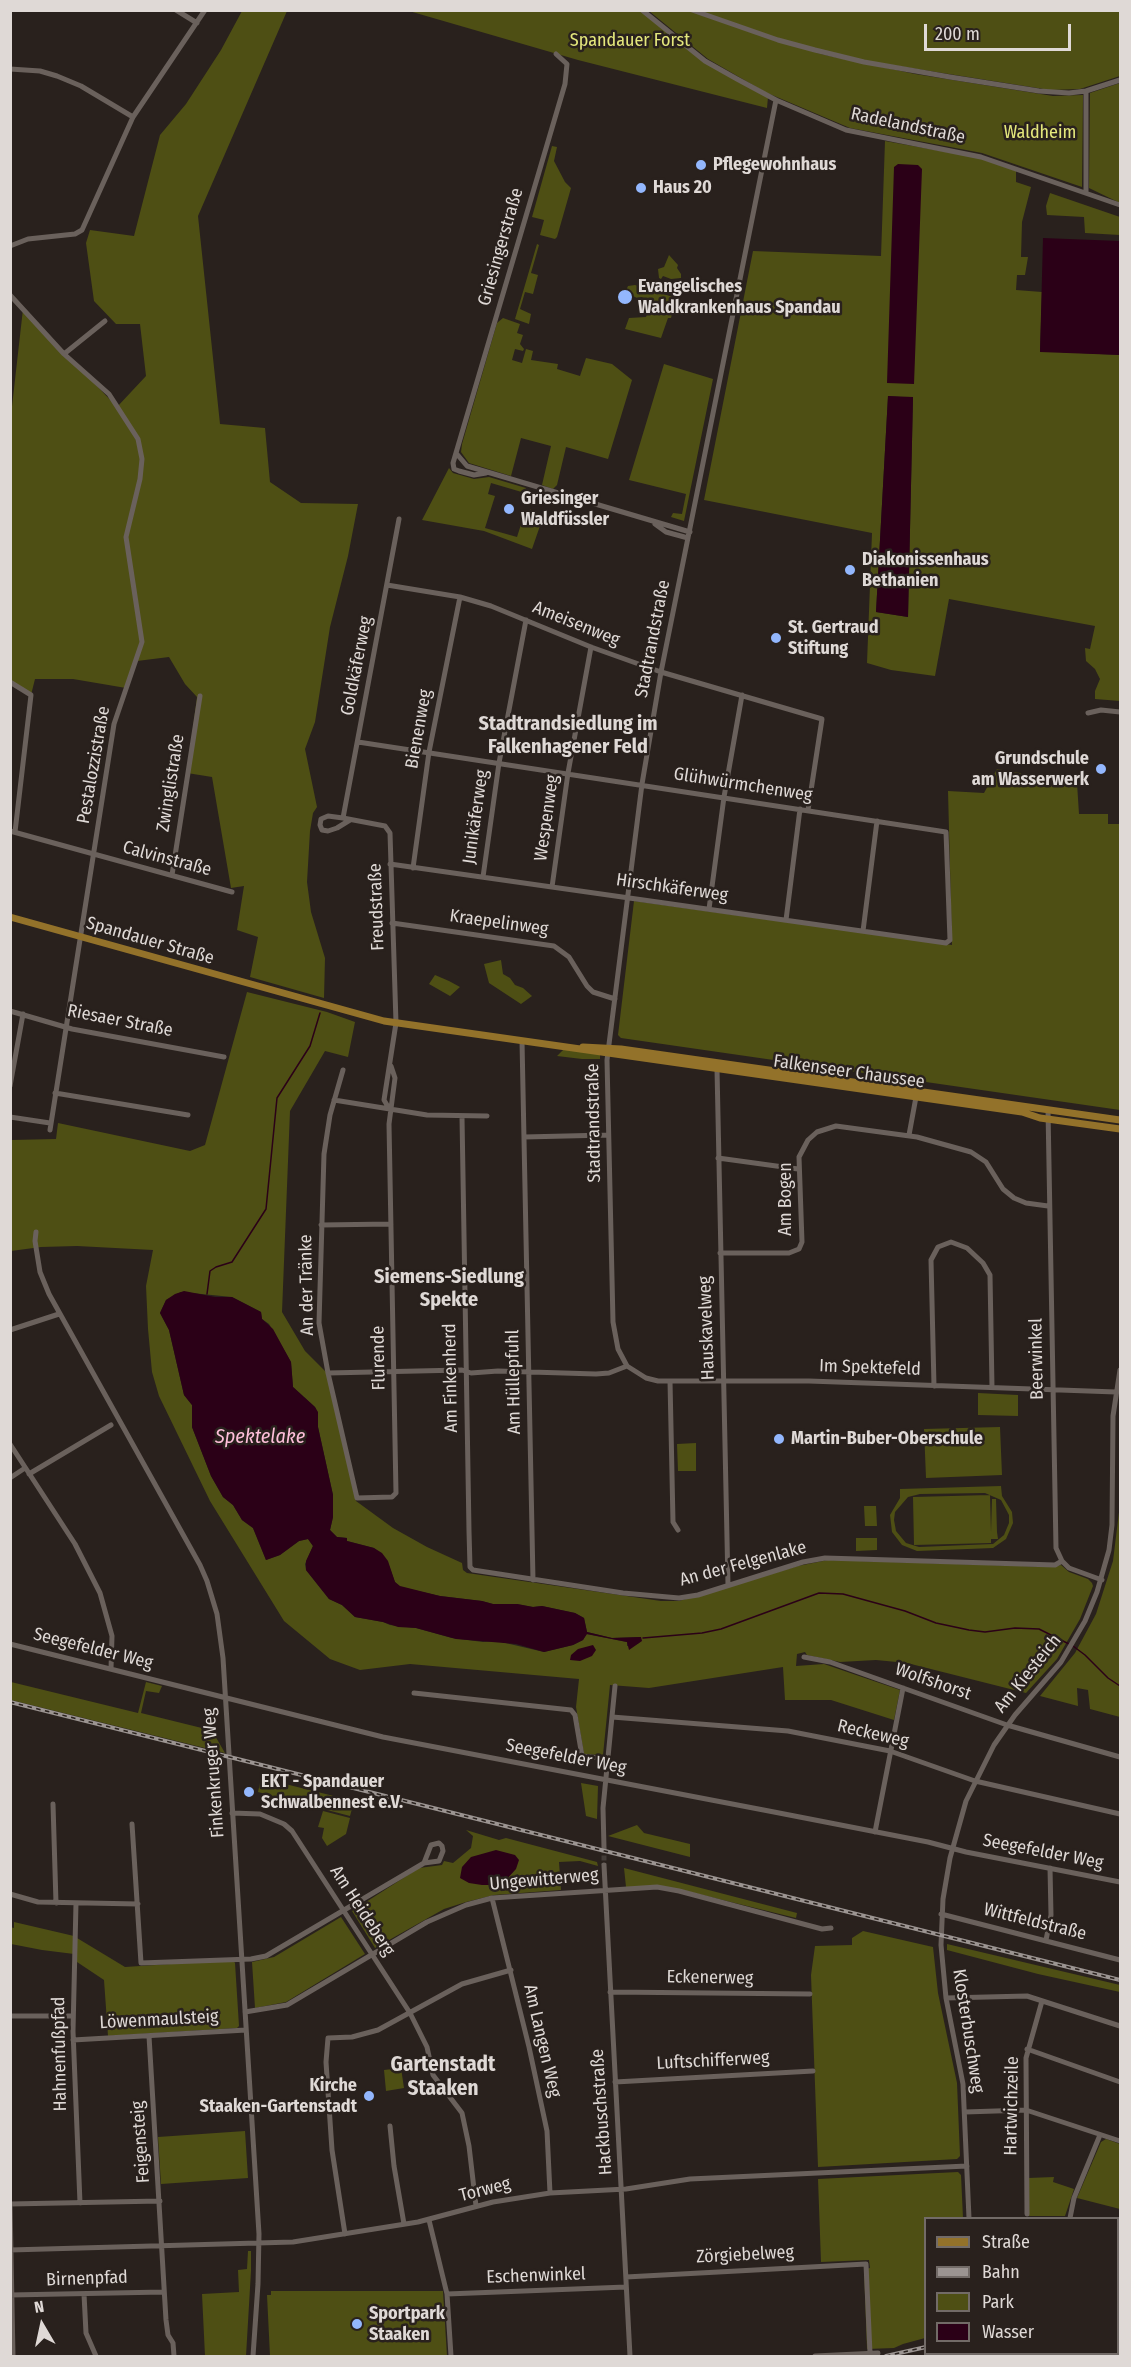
<!DOCTYPE html>
<html>
<head>
<meta charset="utf-8">
<style>
	body { margin:0 }
	#map { position:relative; width:1131px; height:2367px; overflow:hidden; background:#29211d; font-family:"Fira Sans Condensed",sans-serif }
	canvas { display:block }
	.frame { position:absolute; inset:0; border:12px solid #dfd9d6; pointer-events:none }
	.legend { position:absolute; left:924px; top:2217px; width:195px; height:138px; box-sizing:border-box; background:#29211d; border:2px solid #726b67; margin:0; padding:8px 10px; list-style:none; font-size:18px; color:#dfd9d6 }
	.legend li { display:flex; align-items:center; gap:12px; height:30px }
	.legend b { width:30px; border:2px solid #726b67 }
	.north { position:absolute; left:12px; top:2295px; width:60px; height:60px; -webkit-text-stroke:4px #29211d; paint-order:stroke; rotate:351deg; font-size:16px; font-weight:700; line-height:24px; text-align:center; color:#dfd9d6 }
	.north::after { content:''; display:block; margin:auto; width:21px; height:27px; background:#dfd9d6; clip-path:polygon(50% 0,100% 100%,50% 72%,0 100%) }
	.scale { position:absolute; left:924px; top:24px; width:147px; height:27px; box-sizing:border-box; border:3px solid #dfd9d6; border-top:0; padding-left:8px; font-size:18px; line-height:21px; white-space:nowrap; color:#dfd9d6; -webkit-text-stroke:4px #29211d; paint-order:stroke }
</style>
</head>
<body>
<div id="map">
<canvas width="1131" height="2367"></canvas>
<div class="frame"></div>
<ul class="legend">
<li><b style="height:8px;background:#93722a"></b>Straße</li>
<li><b style="height:8px;background:#9b9491"></b>Bahn</li>
<li><b style="height:16px;background:#4e4f14"></b>Park</li>
<li><b style="height:16px;background:#2b0017"></b>Wasser</li>
</ul>
<div class="north">N</div>
<div class="scale">200 m</div>
</div>
<script>
const context = document.querySelector('canvas').getContext('2d');
context.lineJoin = 'round';
function fill(path, color) {
  context.fillStyle = color;
  context.fill(path, 'evenodd');
}
function shape(rows) {
  const path = new Path2D();
  for (const r of rows) {
    path.moveTo(r[0], r[1]);
    for (let i = 2; i < r.length; i += 2) path.lineTo(r[i], r[i + 1]);
  }
  return path;
}
function trace(path, color, width, dash) {
  context.strokeStyle = color;
  context.lineWidth = width;
  context.lineCap = dash ? 'butt' : 'round';
  context.setLineDash(dash || []);
  context.stroke(path);
}
function label(font, color, halo, rows, align = 'center') {
  context.font = font + ' "Fira Sans Condensed",sans-serif';
  context.lineWidth = 5;
  context.setLineDash([]);
  context.textBaseline = 'middle';
  context.strokeStyle = halo;
  context.fillStyle = color;
  for (const [text, x, y, turn = 0] of rows) {
    context.save();
    context.translate(x, y);
    context.rotate((+turn || 0) * Math.PI / 180);
    context.textAlign = isNaN(turn) ? turn : align;
    if (halo) context.strokeText(text, 0, 0);
    context.fillText(text, 0, 0);
    context.restore();
  }
}
fill(shape([
	[242,11,287,11,198,216,220,424,265,428,270,482,301,503,358,504,348,556,330,627,315,722,305,749,317,807,313,813,310,831,307,882,311,912,325,958,324,998,250,977,258,937,237,930,244,886,231,888,212,777,187,773,197,697,185,684,169,657,137,661,126,688,73,679,35,679,31,695,11,681,10,424,23,309,117,407,146,376,140,324,116,324,94,301,86,243,90,230,134,236,160,135,186,104,221,50],
	[409,11,642,11,705,61,768,97,767,108,578,60],
	[649,11,1120,11,1120,76,1080,89,1050,90,816,53,915,74,1053,96,1083,95,1082,187,982,153,850,128,765,92,708,59],
	[1120,83,1120,203,1089,188,1090,93],
	[885,141,980,158,1016,171,1016,182,1031,187,1022,222,1021,257,1028,257,1025,275,1017,275,1016,290,1042,292,1040,351,1120,355,1120,701,1095,699,1095,691,1100,679,1095,669,1086,661,1085,648,1090,649,1095,626,949,599,935,676,891,670,867,663,872,533,704,500,753,251,881,256],
	[888,396,913,398,908,617,876,612],
	[552,146,557,147,554,161,565,182,571,188,557,237,555,239,540,235,544,220,532,217],
	[1050,193,1120,217,1120,235,1085,233,1084,217,1047,215,1046,206],
	[537,244,539,245,531,273,538,275,533,294,525,292,520,309,531,314,529,324,515,319],
	[669,255,678,265,677,268,681,274,681,278,671,279,663,276,661,279,659,278,658,269,664,267],
	[635,285,676,298,671,318,668,318,661,338,625,329,629,318,646,317,651,304,642,297,637,298,629,294,620,304,628,286],
	[503,318,520,324,517,333,523,335,520,344,524,349,523,351,515,349,512,360,522,363,526,349,533,351,531,360,558,364,557,369,580,376,586,358,612,364,632,380,608,459,566,447,557,485,553,489,542,485,551,446,521,438,511,476,469,463,461,452,462,444,497,323],
	[664,364,713,379,684,521,671,517,673,513,682,514,686,494,629,480],
	[449,468,453,473,474,479,489,477,526,488,525,493,491,483,488,494,495,496,485,528,517,537,524,515,531,509,528,519,541,523,532,549,484,531,422,520],
	[997,769,1077,783,1079,814,1108,814,1108,824,1120,824,1120,1110,621,1038,618,1035,634,901,952,945,948,791,984,793],
	[501,960,503,974,510,978,515,985,523,988,532,996,521,1004,489,983,484,964],
	[435,975,449,981,460,987,450,996,429,984],
	[247,992,327,1012,355,1022,348,1057,325,1051,290,1111,282,1312,305,1351,326,1372,356,1501,393,1528,427,1547,462,1563,463,1570,467,1573,661,1601,679,1601,798,1566,828,1560,1053,1567,1061,1565,1069,1572,1088,1579,1092,1583,1093,1586,1080,1619,1057,1659,1026,1693,907,1663,876,1660,840,1662,807,1655,805,1652,797,1654,796,1666,824,1664,900,1690,894,1720,831,1700,785,1700,783,1667,649,1688,610,1685,603,1755,584,1754,576,1707,579,1679,410,1664,360,1670,330,1659,284,1621,210,1501,159,1396,152,1372,148,1329,146,1286,153,1250,77,1246,41,1247,11,1251,11,1140,56,1139,58,1123,190,1151,205,1145],
	[181,1292,232,1297,261,1312,262,1319,269,1324,291,1362,293,1387,315,1407,318,1417,318,1427,333,1495,333,1517,330,1530,337,1537,347,1538,347,1541,374,1548,389,1566,395,1582,400,1587,440,1596,482,1601,493,1604,517,1604,533,1607,542,1606,575,1613,584,1618,587,1632,612,1638,641,1637,639,1643,627,1646,627,1642,586,1634,583,1640,573,1645,544,1652,497,1641,483,1642,452,1638,416,1628,390,1625,383,1622,355,1617,342,1605,329,1599,306,1570,305,1564,313,1546,308,1539,299,1541,280,1555,266,1560,253,1528,242,1520,233,1505,223,1497,211,1476,192,1427,192,1405,184,1395,169,1330,160,1313,166,1300],
	[564,1049,600,1054,600,1059,582,1059,557,1056],
	[978,1393,1018,1395,1018,1416,978,1415],
	[1000,1427,1002,1475,926,1478,924,1429],
	[696,1443,696,1471,678,1471,677,1444],
	[1001,1486,1002,1496,1012,1512,1013,1523,1006,1539,993,1548,917,1551,902,1545,892,1532,890,1515,900,1498,900,1489],
	[985,1493,1001,1500,1009,1515,1009,1523,1004,1535,993,1544,919,1547,906,1543,896,1531,894,1520,895,1512,908,1497,920,1494],
	[990,1495,991,1532,992,1499,996,1499,997,1532,998,1539,991,1539,991,1543,914,1545,913,1497],
	[1120,1504,1120,1717,1090,1709,1088,1690,1077,1688,1078,1706,1040,1696,1075,1653,1096,1614,1113,1561],
	[864,1506,876,1506,877,1526,865,1526],
	[856,1538,877,1538,877,1550,856,1551],
	[11,1682,138,1713,146,1682,162,1686,159,1693,146,1691,141,1713,214,1731,214,1734,225,1753,11,1700],
	[261,1778,354,1801,350,1816,258,1792],
	[581,1783,598,1786,597,1819,586,1816],
	[323,1811,350,1818,346,1834,327,1846,322,1838,324,1828,318,1827],
	[637,1825,644,1833,690,1844,690,1857,608,1836],
	[466,1830,499,1840,506,1838,597,1862,598,1866,580,1861,559,1862,561,1890,494,1895,466,1902,444,1909,375,1948,352,1911,419,1868,442,1865,444,1861,453,1863,471,1848,473,1836],
	[624,1868,797,1913,796,1918,682,1890,626,1887],
	[341,1917,365,1954,286,2002,255,2008,252,1962,274,1957],
	[14,1922,74,1936,74,1954,42,1950,11,1944,10,1927,14,1928],
	[863,1931,933,1947,938,1993,957,2083,960,2156,957,2159,818,2167,811,1975,815,1946,852,1945,852,1938],
	[77,1938,125,1967,233,1960,235,1963,239,2026,237,2028,108,2036,104,1980,77,1962],
	[947,1944,1120,1985,1120,1992,1038,1974,947,1950],
	[401,2068,404,2088,386,2091,384,2070],
	[245,2131,248,2178,161,2184,158,2137],
	[1106,2139,1120,2144,1120,2209,1077,2198,1101,2142],
	[958,2172,961,2175,963,2218,926,2218,925,2338,903,2344,894,2348,867,2349,864,2269,870,2268,869,2260,821,2262,818,2179],
	[1054,2177,1053,2182,1074,2189,1065,2216,1028,2216,1028,2178],
	[248,2251,251,2251,251,2271,246,2356,205,2356,202,2294,239,2292,238,2270,247,2269],
	[271,2291,443,2291,447,2356,270,2356,267,2295,271,2295]
]), '#4e4f14');
fill(shape([
	[898,164,918,165,922,169,914,384,887,383,894,167],
	[1043,238,1120,241,1120,355,1040,352],
	[888,396,913,397,908,617,876,612],
	[184,1291,215,1297,232,1297,261,1312,262,1319,273,1329,291,1362,293,1387,315,1407,318,1412,318,1427,333,1495,333,1517,330,1530,337,1537,347,1538,347,1541,374,1548,382,1553,388,1561,395,1582,400,1586,440,1596,482,1601,493,1604,517,1604,533,1607,542,1606,575,1613,584,1618,587,1632,612,1638,641,1637,642,1641,629,1650,627,1642,587,1634,583,1640,573,1645,544,1652,516,1644,456,1639,416,1628,398,1627,383,1622,355,1617,342,1605,329,1599,306,1570,306,1561,313,1546,308,1539,299,1541,280,1555,266,1560,253,1528,242,1520,233,1505,223,1497,211,1476,192,1427,192,1405,184,1395,169,1330,160,1313,166,1300,175,1294],
	[593,1645,596,1650,592,1656,580,1661,570,1660,571,1655,578,1649],
	[496,1850,515,1855,519,1860,516,1869,506,1880,492,1885,482,1885,469,1883,460,1878,462,1867,471,1857]
]), '#2b0017');
trace(shape([
	[207,1294,210,1271,216,1267,232,1262,266,1209,277,1098,310,1046,320,1013],
	[643,1638,702,1633,721,1629,819,1593,843,1594,905,1611,936,1623,969,1630,985,1632,1015,1628,1039,1629,1069,1644],
	[1073,1646,1085,1655,1108,1678,1120,1686]
]), '#2b0017', 1.5);
trace(shape([
	[604,1848,604,1865]
]), '#443d39', 5, [5, 2.5]);
trace(shape([
	[176,10,197,23],
	[642,10,705,61,737,79,776,100,846,130,981,157,1120,205],
	[692,10,778,40,815,50,864,62,950,77,1039,91,1069,93,1086,91,1120,80],
	[10,69,40,71,57,76,81,86,133,117],
	[776,100,661,672,642,784,607,1060,613,1322,618,1349,627,1366,646,1378,658,1381,809,1381,1116,1392],
	[1086,193,1086,91],
	[10,246,28,239,75,234,82,230,133,117,205,10],
	[10,295,64,354,109,394,138,439,142,459,140,479,126,537,142,642,114,724,50,1130],
	[64,354,105,321],
	[456,453,467,466,690,532],
	[486,473,474,475,459,471,454,469,453,463,565,84,567,64,556,54],
	[655,524,666,532,688,538],
	[387,585,460,597,491,606,591,647,661,672,822,719,808,810],
	[10,682,31,695,15,832],
	[1088,713,1101,710,1120,712],
	[358,742,946,832,950,940,946,943,390,864],
	[343,818,399,519],
	[350,820,337,828,328,831,322,830,320,825,321,819,328,816,343,818,385,826,390,833,396,1023,384,1100,390,1110],
	[10,831,232,892],
	[413,868,429,752,460,597],
	[172,875,200,696],
	[483,877,499,763,526,620],
	[552,887,568,773,591,647],
	[709,909,724,797,742,695],
	[786,920,800,809],
	[392,923,554,946,569,957,587,986,593,992,615,999],
	[863,931,877,821],
	[10,1011,72,1029,224,1057],
	[522,1041,533,1580],
	[717,1069,728,1585],
	[343,1070,330,1115,324,1154,319,1323,328,1373,357,1498,392,1497,396,1493,389,1124,395,1078,391,1066],
	[10,1086,23,1014],
	[55,1093,188,1115],
	[334,1100,427,1115,487,1116],
	[1048,1110,1056,1548,1062,1561,1069,1568,1102,1580],
	[10,1117,50,1123],
	[462,1117,469,1531,470,1567,473,1570,623,1593,679,1598,698,1595,803,1562,825,1558,1055,1565,1062,1561],
	[909,1135,916,1097],
	[524,1137,608,1135],
	[718,1158,798,1169],
	[321,1225,391,1224],
	[36,1232,35,1241,40,1272,49,1294,200,1565,207,1581,217,1614,223,1658,259,2234,258,2284,253,2356],
	[720,1253,789,1253,799,1249,802,1242,799,1157,808,1140,817,1132,836,1126,917,1137,971,1152,986,1162,1003,1189,1014,1198,1026,1203,1048,1206],
	[10,1330,59,1314],
	[328,1373,462,1370,471,1373,498,1371,596,1374,609,1373,627,1366],
	[670,1381,673,1522,678,1530],
	[934,1386,931,1260,938,1247,951,1242,967,1248,983,1263,990,1275,992,1387],
	[10,1444,75,1544,100,1593,112,1636,111,1669],
	[29,1474,111,1425],
	[10,1478,25,1468],
	[10,1644,383,1737,774,1812,928,1842,966,1852,1120,1882],
	[804,1657,830,1662,1007,1725,1120,1757],
	[414,1693,571,1710,575,1715,582,1756,608,1759],
	[612,1717,788,1731,890,1751,975,1781,1120,1814],
	[53,1804,56,1903],
	[232,1813,260,1814,284,1824,292,1831,410,2013,427,2047,433,2075,462,2113,469,2146,476,2206],
	[132,1824,141,1963,251,1959,266,1956,424,1863,439,1861,443,1851,442,1846,439,1843,431,1845,424,1863],
	[875,1832,903,1688],
	[604,1848,603,1808,615,1686],
	[604,1865,630,2356],
	[10,1894,38,1902,138,1904],
	[492,1898,529,2047,547,2131,550,2193],
	[76,1903,73,2031,80,2203],
	[941,1914,1120,1960],
	[1046,1940,1051,1915,1050,1868],
	[610,1992,810,1994],
	[946,1998,1027,1996,1120,2026],
	[245,2012,287,2005,427,1922,466,1905,492,1898,657,1887,679,1891,822,1929,831,1928],
	[10,2016,73,2016],
	[149,2036,166,2320,168,2335,173,2343,174,2356],
	[73,2040,246,2030],
	[1027,2049,1120,2082],
	[615,2082,813,2071],
	[965,2112,1026,2110,1120,2141],
	[390,2126,394,2166,404,2224],
	[10,2203,13,2356],
	[10,2204,160,2201],
	[1027,2214,1026,2058,1042,2001],
	[969,2218,963,2084,946,1998,941,1945,943,1899,950,1858,966,1801,994,1745,1015,1715,1061,1662,1085,1621,1097,1592,1109,1550,1112,1525,1113,1416,1120,1370],
	[1070,2218,1074,2198,1100,2135],
	[429,2220,447,2294,451,2356],
	[345,2234,332,2150,326,2062,328,2038,352,2037,378,2030,462,1984,511,1970],
	[10,2250,293,2242,418,2222,493,2202,550,2193,626,2189,690,2179,967,2166],
	[626,2277,866,2264,870,2353],
	[84,2294,86,2333,96,2356],
	[447,2294,626,2287],
	[10,2295,164,2292],
	[974,2354,974,2356],
	[815,2356,878,2353]
]), '#6a615c', 5);
trace(shape([
	[10,917,384,1021,1022,1112,1040,1118,1120,1129],
	[583,1047,621,1049,1120,1120]
]), '#93722a', 7);
const rail = shape([
	[10,1702,1120,1980],
	[1118,2252,1120,2250],
	[886,2356,926,2347]
]);
trace(rail, '#9b9491', 4);
trace(rail, '#29211d', 1.5, [4.5]);
for (const [x, y, r, color] of [
	[701,165,6,"#93b7fd"],
	[641,188,6,"#93b7fd"],
	[625,297,8,"#93b7fd"],
	[509,509,6,"#93b7fd"],
	[850,570,6,"#93b7fd"],
	[776,638,6,"#93b7fd"],
	[1101,769,6,"#93b7fd"],
	[779,1439,6,"#93b7fd"],
	[249,1792,6,"#93b7fd"],
	[369,2096,6,"#93b7fd"],
	[357,2324,6,"#93b7fd"]
]) {
  const dot = new Path2D();
  dot.arc(x, y, r, 0, 2 * Math.PI);
  context.fillStyle = color;
  context.fill(dot);
  trace(dot, '#29211d', 2);
}
label('18px', '#e4e77c', '#29211d', [
	["Spandauer Forst",630,41],
	["Waldheim",1040,133]
]);
label('18px', '#dfd9d6', '#29211d', [
	["Radelandstraße",908,126,12],
	["Griesingerstraße",501,247,-74],
	["Ameisenweg",576,624,22],
	["Stadtrandstraße",653,639,-79],
	["Goldkäferweg",357,666,-79],
	["Bienenweg",419,729,-80],
	["Pestalozzistraße",94,765,-80],
	["Zwinglistraße",171,783,-81],
	["Glühwürmchenweg",743,785,9],
	["Junikäferweg",476,817,-82],
	["Wespenweg",547,818,-82],
	["Calvinstraße",167,859,15],
	["Hirschkäferweg",672,888,8],
	["Freudstraße",377,907,-92],
	["Kraepelinweg",499,923,8],
	["Spandauer Straße",150,941,16],
	["Riesaer Straße",120,1021,11],
	["Falkenseer Chaussee",849,1072,8],
	["Stadtrandstraße",594,1123,-91],
	["Am Bogen",786,1199,-90],
	["An der Tränke",307,1285,-91],
	["Hauskavelweg",707,1328,-92],
	["Flurende",379,1358,-91],
	["Beerwinkel",1037,1359,-91],
	["Im Spektefeld",870,1368,2],
	["Am Finkenherd",451,1378,-91],
	["Am Hüllepfuhl",514,1382,-91],
	["An der Felgenlake",743,1564,-15],
	["Seegefelder Weg",93,1649,14],
	["Am Kiesteich",1028,1674,-51],
	["Wolfshorst",933,1682,19],
	["Reckeweg",873,1734,13],
	["Seegefelder Weg",566,1757,11],
	["Finkenkruger Weg",214,1773,-94],
	["Seegefelder Weg",1043,1852,11],
	["Ungewitterweg",544,1880,-5],
	["Am Heideberg",362,1911,57],
	["Wittfeldstraße",1035,1922,14],
	["Eckenerweg",710,1978,1],
	["Löwenmaulsteig",159,2020,-3],
	["Klosterbuschweg",968,2031,81],
	["Am Langen Weg",542,2041,77],
	["Hahnenfußpfad",60,2054,-91],
	["Luftschifferweg",713,2061,-3],
	["Hartwichzeile",1012,2106,-89],
	["Hackbuschstraße",602,2112,-94],
	["Feigensteig",141,2142,-94],
	["Torweg",485,2190,-14],
	["Zörgiebelweg",745,2255,-3],
	["Eschenwinkel",536,2276,-2],
	["Birnenpfad",87,2279,-2]
]);
label('bold 18px', '#dfd9d6', '#29211d', [
	["Pflegewohnhaus",713,165],
	["Haus 20",653,188],
	["Evangelisches",638,287],
	["Waldkrankenhaus Spandau",638,308],
	["Griesinger",521,499],
	["Waldfüssler",521,520],
	["Diakonissenhaus",862,560],
	["Bethanien",862,581],
	["St. Gertraud",788,628],
	["Stiftung",788,649],
	["Grundschule",1089,759,"right"],
	["am Wasserwerk",1089,780,"right"],
	["Martin-Buber-Oberschule",791,1439],
	["EKT - Spandauer",261,1782],
	["Schwalbennest e.V.",261,1803],
	["Kirche",357,2086,"right"],
	["Staaken-Gartenstadt",357,2107,"right"],
	["Sportpark",369,2314],
	["Staaken",369,2335]
], 'left');
label('bold 20px', '#dfd9d6', '#29211d', [
	["Stadtrandsiedlung im",568,724],
	["Falkenhagener Feld",568,747],
	["Siemens-Siedlung",449,1277],
	["Spekte",449,1300]
]);
label('italic 20px', '#febfda', '#29211d', [
	["Spektelake",260,1437]
]);
label('bold 21px', '#dfd9d6', '#29211d', [
	["Gartenstadt",443,2065],
	["Staaken",443,2089]
]);
</script>
</body>
</html>
